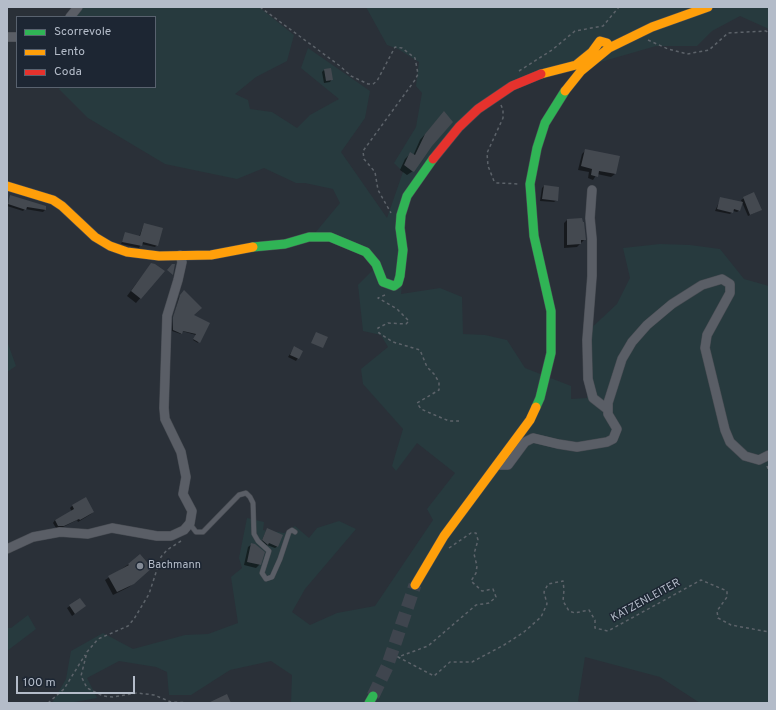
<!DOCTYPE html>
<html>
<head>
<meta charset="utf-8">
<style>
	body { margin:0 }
	#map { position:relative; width:776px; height:710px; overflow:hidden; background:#2a3038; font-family:Overpass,sans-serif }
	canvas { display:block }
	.frame { position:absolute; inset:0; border:8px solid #b4bcc9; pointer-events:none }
	.legend { position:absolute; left:16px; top:16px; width:140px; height:72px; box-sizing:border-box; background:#1d2633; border:1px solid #59626f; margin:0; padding:5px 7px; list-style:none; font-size:12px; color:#b4bcc9 }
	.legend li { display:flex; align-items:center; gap:8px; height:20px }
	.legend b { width:20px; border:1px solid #59626f }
	.scale { position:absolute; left:16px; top:676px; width:119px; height:18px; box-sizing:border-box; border:2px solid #b4bcc9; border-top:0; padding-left:5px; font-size:12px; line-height:14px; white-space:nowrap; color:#b4bcc9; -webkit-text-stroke:3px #1d2633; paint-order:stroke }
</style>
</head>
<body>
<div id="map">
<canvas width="776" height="710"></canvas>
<div class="frame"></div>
<ul class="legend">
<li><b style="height:5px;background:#30b455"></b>Scorrevole</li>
<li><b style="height:5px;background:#ff9f0a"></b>Lento</li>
<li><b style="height:5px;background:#e5322d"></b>Coda</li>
</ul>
<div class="scale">100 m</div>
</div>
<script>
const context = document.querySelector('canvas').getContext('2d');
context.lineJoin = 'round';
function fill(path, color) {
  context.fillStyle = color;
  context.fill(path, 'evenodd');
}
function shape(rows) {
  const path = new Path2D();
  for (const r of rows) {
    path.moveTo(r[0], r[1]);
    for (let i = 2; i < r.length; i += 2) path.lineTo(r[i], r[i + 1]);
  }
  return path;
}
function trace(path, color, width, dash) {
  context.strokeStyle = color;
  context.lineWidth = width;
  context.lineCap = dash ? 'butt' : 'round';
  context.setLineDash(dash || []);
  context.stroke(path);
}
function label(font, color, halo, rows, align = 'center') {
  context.font = font + ' Overpass,sans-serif';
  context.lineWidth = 3;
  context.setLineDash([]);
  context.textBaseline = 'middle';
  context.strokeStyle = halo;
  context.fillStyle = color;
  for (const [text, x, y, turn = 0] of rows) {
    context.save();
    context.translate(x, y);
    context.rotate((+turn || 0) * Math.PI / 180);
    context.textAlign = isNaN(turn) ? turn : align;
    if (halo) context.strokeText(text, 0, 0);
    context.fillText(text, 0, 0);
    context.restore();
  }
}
fill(shape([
	[75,7,259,7,294,35,287,61,256,77,235,94,248,100,250,109,272,112,297,128,310,115,339,99,301,68,308,48,370,91,365,118,341,152,387,218,403,172,394,163,416,127,422,93,416,86,419,62,398,49,387,45,366,7,769,7,769,29,740,16,712,31,697,46,656,46,524,84,481,112,443,150,415,188,405,217,405,260,401,294,440,288,462,297,463,334,485,335,507,340,525,368,571,386,571,399,587,398,586,333,617,304,630,278,623,248,660,244,690,245,720,249,744,279,769,286,769,703,700,703,660,677,585,657,578,701,580,703,291,703,292,675,271,661,230,670,191,695,169,695,167,672,156,667,119,661,87,678,97,698,69,703,52,703,66,679,71,651,103,633,133,649,185,635,208,634,238,623,231,577,242,568,239,558,247,518,264,522,263,530,284,533,295,526,309,538,317,528,339,521,356,529,305,589,292,612,310,625,337,613,375,606,433,520,427,509,455,473,417,443,396,471,392,466,403,429,363,384,361,369,388,347,381,335,363,331,358,285,375,268,360,252,315,233,340,203,333,189,305,183,296,183,264,168,237,179,165,164,88,118,59,89,61,87,155,87,155,17,73,17],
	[7,341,16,366,7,372],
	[28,615,36,629,7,651,7,628,11,628]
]), '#273a3e');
fill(shape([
	[324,70,332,79,330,82,324,83,322,72],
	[439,118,431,145,413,171,407,175,400,170,405,159,410,154,413,156,420,140],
	[586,150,615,174,611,177,597,174,593,180,588,178,589,172,578,170,582,154],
	[544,186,557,200,554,202,540,201,542,188],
	[754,193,761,210,748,216,741,200],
	[11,196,45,207,45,210,43,212,25,209,23,211,7,206],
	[721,198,740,210,737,212,733,211,730,214,715,211],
	[567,220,585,239,577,247,564,248,564,223],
	[144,224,157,245,155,247,141,244,139,248,121,244,126,233,139,237],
	[151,264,163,272,136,303,127,296],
	[184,291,193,316,198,343,193,340,196,335,182,331,181,334,172,331,173,319,179,297],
	[294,348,302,351,296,361,288,357],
	[86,499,93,512,91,514,78,522,77,520,61,528,56,528,53,523,55,520,72,512,70,508,72,506],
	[267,529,278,546,275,548,267,545,265,547,261,542],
	[252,544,260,564,256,568,244,565,248,547],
	[129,564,151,568,129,587,113,595,105,580],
	[80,599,85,606,72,616,67,608]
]), '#0007');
fill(shape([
	[331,68,333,80,326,81,324,69],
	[444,111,453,122,432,146,414,172,412,171,404,165,410,152,415,155,425,134],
	[585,149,620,156,616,174,599,171,598,177,591,175,592,169,581,166],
	[544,185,559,187,558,201,542,199],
	[754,192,762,210,750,215,743,197],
	[10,195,46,206,46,210,27,207,26,210,8,204],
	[720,197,743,202,740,211,734,209,733,213,717,209],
	[582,218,583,222,584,222,586,240,581,240,581,244,567,245,567,219],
	[144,223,163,228,158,246,143,242,142,246,122,242,125,232,140,236],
	[151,263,155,264,165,271,141,299,131,291],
	[172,264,175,264,173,275,167,270],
	[184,290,202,308,194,315,210,323,200,343,193,339,196,334,183,331,182,334,173,330,173,317,180,295],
	[316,332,328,337,323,348,311,343],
	[294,346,303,351,299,359,290,355],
	[86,497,94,512,80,520,79,519,64,526,58,526,55,520,74,509,72,505],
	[267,528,283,535,278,547,269,543,268,545,262,540],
	[251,543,255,544,265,552,261,565,247,562],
	[140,554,152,568,134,584,117,592,108,576,129,565,128,564],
	[80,598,86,606,75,614,69,605],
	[227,694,231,703,208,703]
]), '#444950');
trace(shape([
	[373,696,387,667,415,585]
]), '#3f454e', 13, [13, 6]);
const lane = shape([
	[190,524,196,532,203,532,239,495,246,493,250,497,253,503,254,534,258,541,269,551,262,573,266,579,272,577,280,559,289,532,292,530,295,532]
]);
const street = shape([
	[70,17,78,7],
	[7,37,17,37],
	[592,190,590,218,592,239,592,276,587,340,588,379,593,398,607,409],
	[497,465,508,465,525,442,533,438,558,444,577,447,607,442,613,439,617,429,608,414,608,403,622,359,632,342,647,325,672,304,702,285,722,279,730,284,730,293,707,335,705,348,725,430,730,442,745,456,759,460,769,455],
	[7,549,33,537,60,532,88,534,112,528,157,536,171,536,184,530,190,523,192,511,183,494,186,477,181,452,165,419,164,408,167,316,178,280,182,262,180,255]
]);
const fast = shape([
	[253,247,285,244,309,237,330,237,366,252,376,264,383,282,394,286,398,283,400,276,403,250,400,228,401,215,407,196,433,159],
	[536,407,540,398,551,353,551,311,534,236,530,184,537,148,545,123,565,91],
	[369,703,373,696]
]);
const slow = shape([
	[541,74,576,65,592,52,600,41,607,43,609,48],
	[565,91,581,71,609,48,652,27,708,7],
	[7,186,53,200,62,206,95,237,110,246,127,252,159,256,211,255,253,247],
	[415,585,444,536,530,420,536,407]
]);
const jam = shape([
	[433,159,459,127,478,109,512,86,541,74]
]);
trace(lane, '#484c53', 5.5);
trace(street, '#484c53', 10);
trace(fast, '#484c53', 10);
trace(slow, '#484c53', 10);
trace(jam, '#484c53', 10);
trace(shape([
	[260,7,340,66,351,76,368,84,373,84,377,81,395,47,402,48,415,58,418,74,415,80,363,151,364,159,375,172,378,190,391,213],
	[648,40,668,49,687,54,709,50,728,33,766,31,769,33],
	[519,71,552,50,575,31,603,26,619,7],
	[501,105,503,110,503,118,487,153,488,166,494,181,497,183,520,184],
	[385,295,378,298,397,309,409,321,406,324,388,323,378,328,379,333,393,342,420,350,427,367,434,374,439,382,439,390,417,403,421,409,430,413,449,421,459,421],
	[767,466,769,471],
	[181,541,167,550,161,557,149,594,134,619,128,626,98,639,87,652,81,676,87,688,103,696,113,697,137,693,154,695,171,702,194,703],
	[449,548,471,533,476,533,478,540,474,554,477,566,476,573,471,581,482,591,493,589,496,597,489,603,476,605,428,646,398,657,434,676,450,662,472,662,504,645,524,632,541,617,547,604,544,592,548,584,563,581,564,590,563,601,569,611,575,613,589,610,595,620,595,628,608,631,701,580,727,591,727,597,717,611,718,618,731,625,769,632],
	[48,703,64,689,85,655]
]), '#5d636a', 1.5, [3, 3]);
trace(lane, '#5a5e66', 4.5);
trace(street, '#5a5e66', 9);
trace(fast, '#30b455', 9);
trace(slow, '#ff9f0a', 9);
trace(jam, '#e5322d', 9);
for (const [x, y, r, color] of [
	[140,566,4,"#848b96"]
]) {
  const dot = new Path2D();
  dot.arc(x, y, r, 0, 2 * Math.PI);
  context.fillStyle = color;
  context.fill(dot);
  trace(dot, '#1d2633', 1.5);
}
label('11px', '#b4bcc9', '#1d2633', [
	["Bachmann",148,566]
], 'left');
label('11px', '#b4bcc9', '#1d2633', [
	["KATZENLEITER",646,601,-29]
]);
</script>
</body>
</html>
